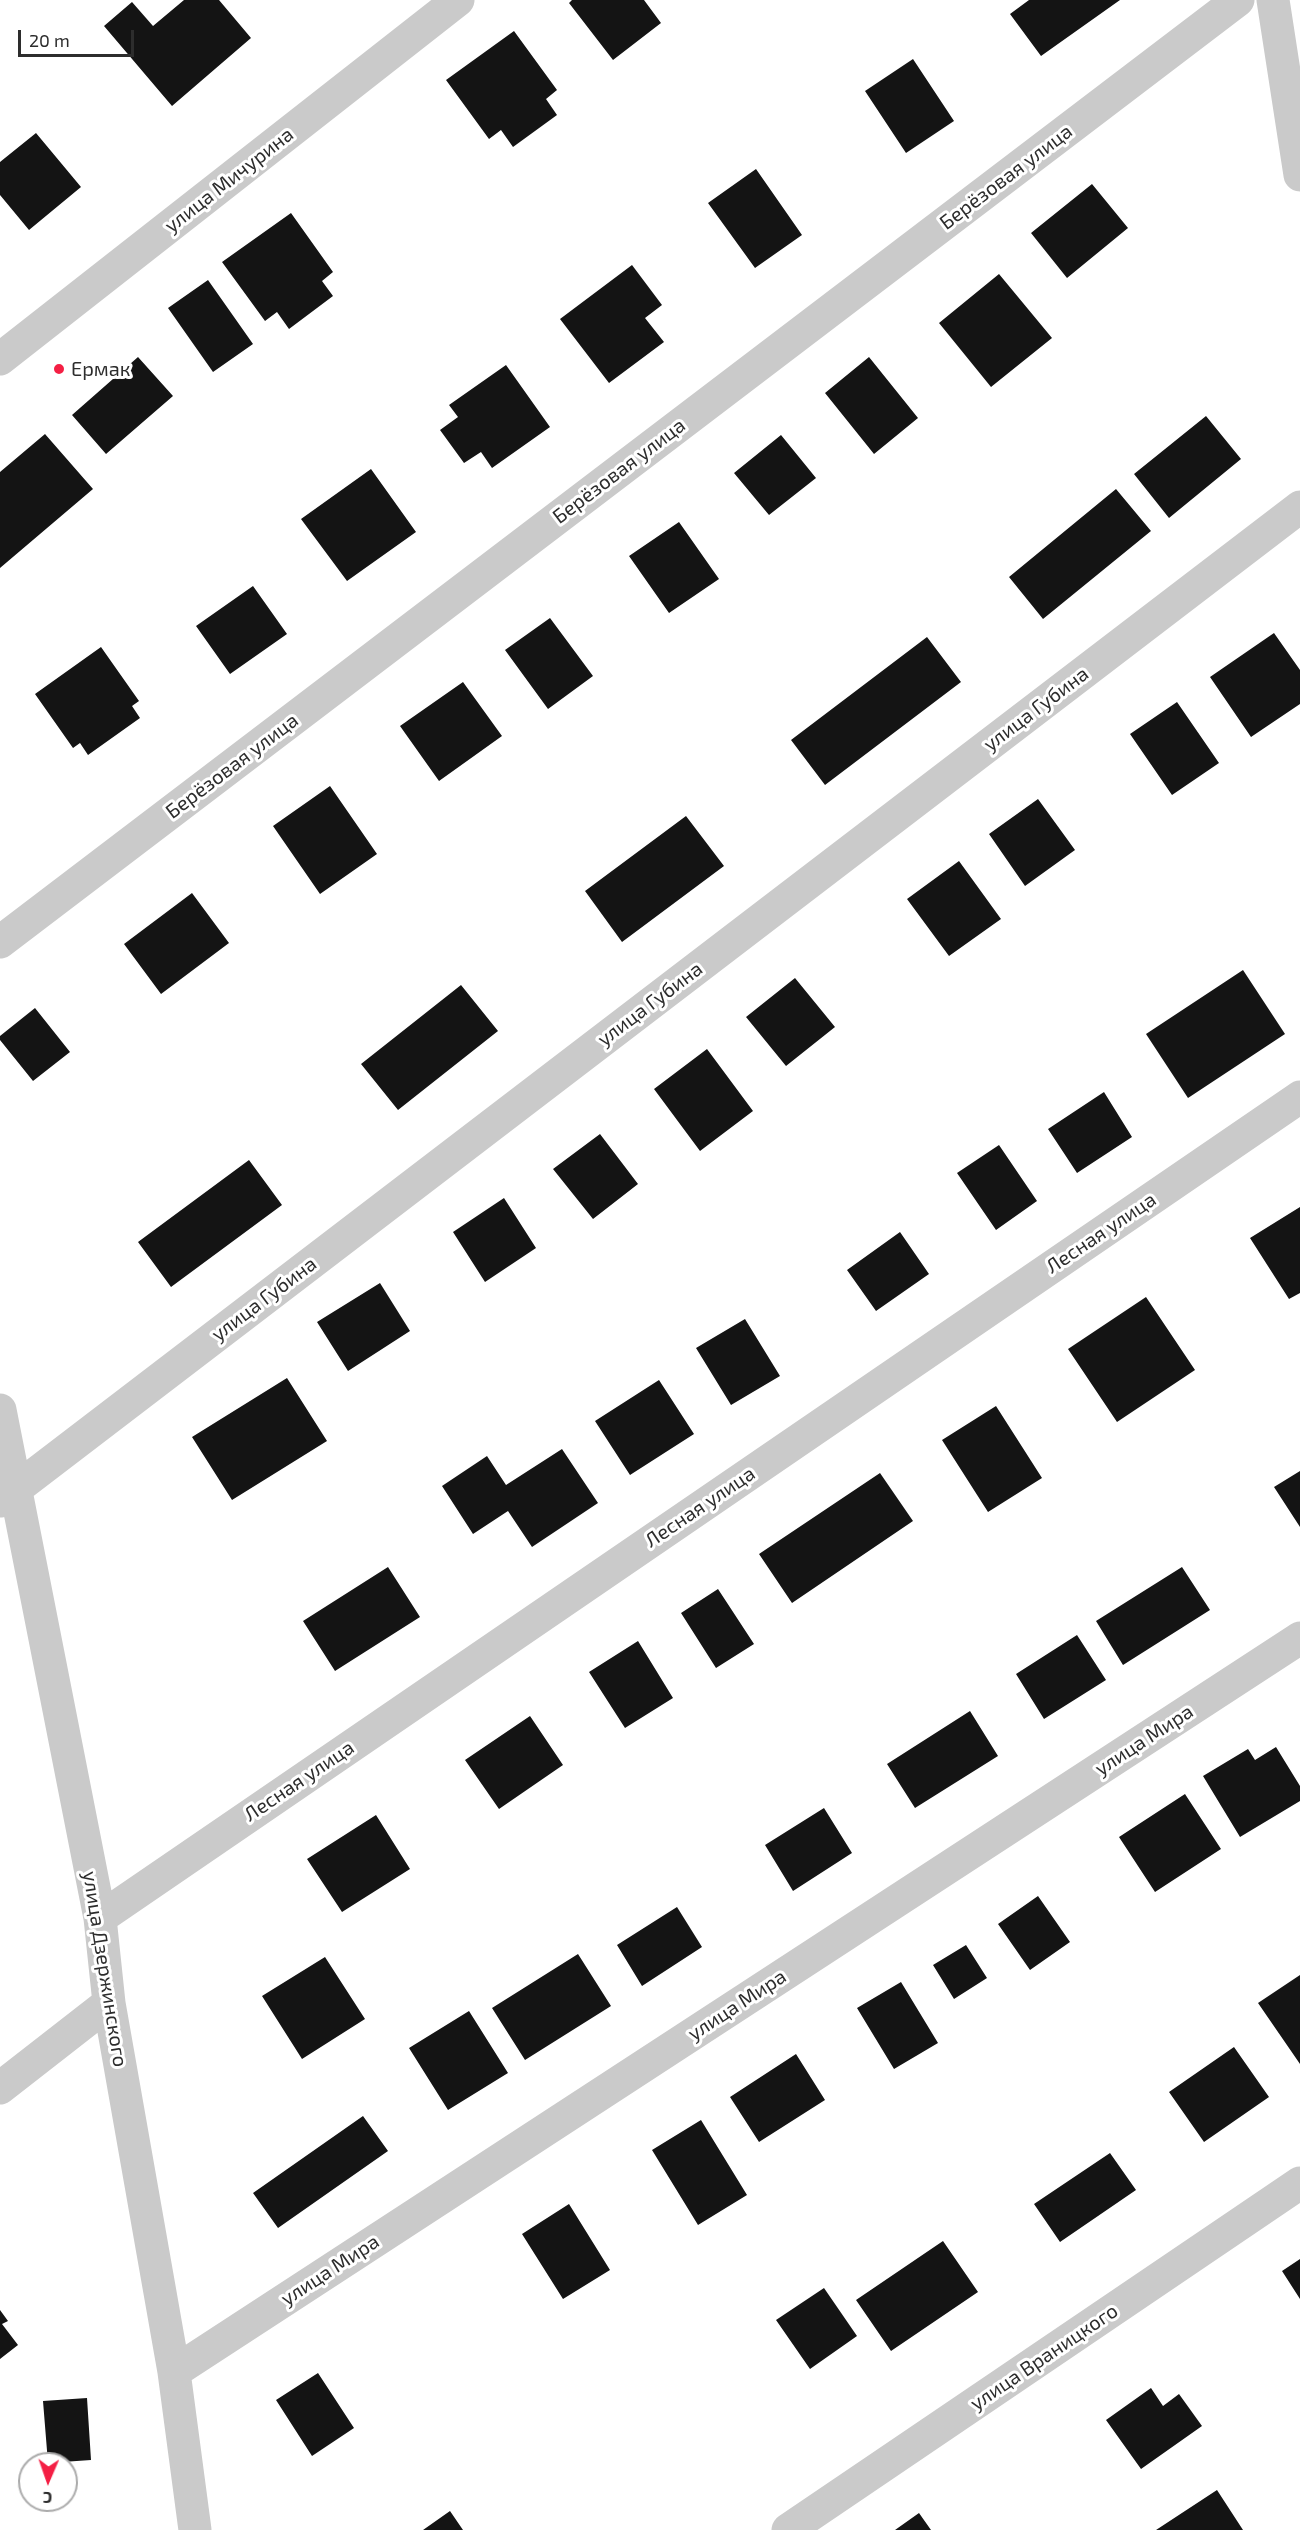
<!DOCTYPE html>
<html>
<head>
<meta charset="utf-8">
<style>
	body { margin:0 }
	#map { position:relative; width:1300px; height:2530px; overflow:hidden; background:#fff; font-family:"Exo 2",sans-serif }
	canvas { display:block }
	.north { position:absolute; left:18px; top:2452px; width:60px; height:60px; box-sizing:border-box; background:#fff; border:2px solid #ababab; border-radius:50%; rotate:182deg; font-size:16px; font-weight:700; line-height:24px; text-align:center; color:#2d2d2d }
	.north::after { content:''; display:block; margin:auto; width:21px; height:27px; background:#f41f44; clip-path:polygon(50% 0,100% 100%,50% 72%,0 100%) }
	.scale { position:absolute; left:18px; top:30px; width:116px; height:27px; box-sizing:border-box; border:3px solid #2d2d2d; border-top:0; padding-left:8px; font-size:18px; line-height:21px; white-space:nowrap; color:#2d2d2d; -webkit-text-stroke:4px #fff; paint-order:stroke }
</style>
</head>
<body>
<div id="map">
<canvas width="1300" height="2530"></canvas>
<div class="north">С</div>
<div class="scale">20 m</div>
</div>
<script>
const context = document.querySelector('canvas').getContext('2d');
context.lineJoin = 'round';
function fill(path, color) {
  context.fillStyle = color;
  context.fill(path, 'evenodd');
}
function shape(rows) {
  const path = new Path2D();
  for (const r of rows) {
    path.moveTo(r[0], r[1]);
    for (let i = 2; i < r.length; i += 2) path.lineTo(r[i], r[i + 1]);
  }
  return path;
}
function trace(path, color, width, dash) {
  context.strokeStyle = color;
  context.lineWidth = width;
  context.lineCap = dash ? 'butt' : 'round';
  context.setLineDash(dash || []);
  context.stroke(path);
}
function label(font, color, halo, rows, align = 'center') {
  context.font = font + ' "Exo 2",sans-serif';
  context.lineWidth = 6;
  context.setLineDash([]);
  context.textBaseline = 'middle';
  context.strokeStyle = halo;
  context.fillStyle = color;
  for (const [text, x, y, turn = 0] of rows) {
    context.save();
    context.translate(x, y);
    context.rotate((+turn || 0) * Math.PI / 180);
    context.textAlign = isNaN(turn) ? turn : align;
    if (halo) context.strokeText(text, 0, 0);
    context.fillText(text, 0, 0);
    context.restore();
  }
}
fill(shape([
	[184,0,219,0,251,38,172,106,104,26,132,2,153,26],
	[572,0,644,0,661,23,613,60,569,3],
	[1029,0,1120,0,1041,56,1010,14],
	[514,31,557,90,546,99,557,115,513,147,501,130,489,139,446,80],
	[913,59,954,121,906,153,865,91],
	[36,133,81,187,29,230,0,195,0,162],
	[756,169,802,235,755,268,708,203],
	[1092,184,1128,228,1067,278,1031,233],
	[291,213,333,272,322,281,333,296,289,329,277,312,265,321,222,262],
	[632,265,662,305,645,318,664,342,609,383,560,319],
	[999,274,1052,338,991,387,939,323],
	[208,280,253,344,213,372,168,308],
	[138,357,173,396,106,454,72,415],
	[869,357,918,418,874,454,825,393],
	[506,365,550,427,492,468,481,452,464,463,440,430,458,417,449,405],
	[1206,416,1241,459,1169,518,1134,474],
	[45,434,93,489,0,568,0,472],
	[781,435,816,478,769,515,734,473],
	[371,469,416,532,347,581,301,519],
	[1116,489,1151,531,1043,619,1009,577],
	[679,522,719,579,669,613,629,556],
	[253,586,287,634,230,674,196,626],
	[550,618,593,676,548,709,505,650],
	[1274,633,1300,670,1300,704,1251,737,1210,677],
	[927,637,961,682,825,785,791,740],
	[101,647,139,701,132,706,140,718,88,755,80,743,73,748,35,694],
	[463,682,502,736,439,781,400,726],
	[1177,702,1219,763,1172,795,1130,734],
	[330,786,377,854,320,894,273,826],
	[1038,799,1075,850,1025,886,989,834],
	[686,816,724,866,622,942,585,891],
	[959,861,1001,919,949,956,907,899],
	[192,893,229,943,161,994,124,944],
	[1243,970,1285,1034,1188,1098,1146,1034],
	[795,978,835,1027,786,1066,746,1017],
	[461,985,498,1031,398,1110,361,1064],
	[35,1008,70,1052,33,1081,0,1040,0,1036],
	[707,1049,753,1111,700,1151,654,1089],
	[1104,1092,1132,1137,1077,1173,1048,1129],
	[600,1134,638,1184,593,1219,553,1169],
	[999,1145,1037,1201,996,1230,957,1173],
	[249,1160,282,1205,171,1287,138,1242],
	[504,1198,536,1248,485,1282,453,1232],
	[1300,1207,1300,1293,1289,1299,1250,1238],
	[900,1232,929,1274,876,1311,847,1270],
	[380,1283,410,1331,348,1371,317,1322],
	[1146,1297,1195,1370,1117,1422,1068,1349],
	[745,1319,780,1376,731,1405,696,1348],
	[287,1378,327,1441,232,1500,192,1437],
	[659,1380,694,1434,630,1475,595,1421],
	[996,1406,1042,1478,988,1512,942,1440],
	[562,1449,598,1503,532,1547,508,1511,473,1534,442,1486,487,1456,506,1485],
	[1300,1471,1300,1527,1274,1487],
	[880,1473,913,1521,792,1603,759,1554],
	[388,1567,420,1617,335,1671,303,1621],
	[1182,1567,1210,1610,1123,1665,1096,1621],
	[718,1589,754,1644,716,1668,681,1613],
	[1077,1635,1106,1680,1044,1719,1016,1674],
	[638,1641,673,1698,625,1728,589,1672],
	[970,1711,998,1756,915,1808,887,1764],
	[530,1716,563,1765,499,1809,465,1760],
	[1276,1747,1300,1786,1300,1801,1240,1837,1203,1776,1248,1749,1255,1760],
	[1185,1794,1221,1849,1155,1892,1119,1837],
	[824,1808,852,1853,793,1891,765,1845],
	[376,1815,410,1869,342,1912,307,1859],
	[1038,1896,1070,1942,1030,1970,998,1924],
	[677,1907,702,1947,642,1986,617,1945],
	[966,1945,987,1978,954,1999,933,1965],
	[578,1954,611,2006,525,2060,492,2008],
	[325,1957,365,2019,302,2059,262,1996],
	[1300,1975,1300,2064,1258,2003],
	[901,1982,938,2043,894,2069,857,2008],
	[469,2011,508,2073,448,2110,409,2048],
	[1234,2047,1269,2097,1204,2142,1169,2092],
	[796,2054,825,2100,759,2142,730,2097],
	[363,2116,388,2151,278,2228,253,2193],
	[701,2120,747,2195,698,2225,652,2150],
	[1110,2153,1136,2190,1060,2242,1034,2204],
	[569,2204,610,2270,563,2299,522,2234],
	[943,2241,978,2292,891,2351,856,2300],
	[1300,2259,1300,2299,1282,2271],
	[824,2288,857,2336,810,2369,776,2320],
	[0,2310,8,2321,2,2324,18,2345,0,2359],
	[318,2373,354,2428,312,2456,276,2400],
	[1151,2388,1163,2406,1179,2394,1202,2426,1141,2469,1106,2420],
	[87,2398,91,2460,48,2463,43,2401],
	[1217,2490,1243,2530,1156,2530],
	[450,2511,463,2530,423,2530],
	[919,2513,931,2530,895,2530]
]), '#141414');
trace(shape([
	[1273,0,1300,175],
	[0,359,458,0],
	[0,942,1238,0],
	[0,1410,100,1918,109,2003,174,2372,195,2530],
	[0,1501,1300,507],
	[100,1918,1300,1097],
	[0,2088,109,2003],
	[174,2372,1300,1638],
	[788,2530,1300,2183]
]), '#cacaca', 33);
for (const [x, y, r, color] of [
	[59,369,6,"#f41f44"]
]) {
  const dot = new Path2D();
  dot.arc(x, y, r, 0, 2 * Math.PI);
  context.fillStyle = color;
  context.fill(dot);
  trace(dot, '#fff', 2);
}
label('20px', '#2d2d2d', '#fff', [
	["Берёзовая улица",1006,177,-37],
	["улица Мичурина",229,180,-38],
	["Берёзовая улица",619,471,-37],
	["улица Губина",1036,709,-37],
	["Берёзовая улица",232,766,-37],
	["улица Губина",650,1004,-37],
	["Лесная улица",1101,1233,-34],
	["улица Губина",264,1299,-37],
	["Лесная улица",700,1507,-34],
	["улица Мира",1144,1740,-33],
	["Лесная улица",299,1781,-34],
	["улица Дзержинского",105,1969,81],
	["улица Мира",737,2005,-33],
	["улица Мира",330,2270,-33],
	["улица Враницкого",1044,2357,-34]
]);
label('20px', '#2d2d2d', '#fff', [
	["Ермак",71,369]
], 'left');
</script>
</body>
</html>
